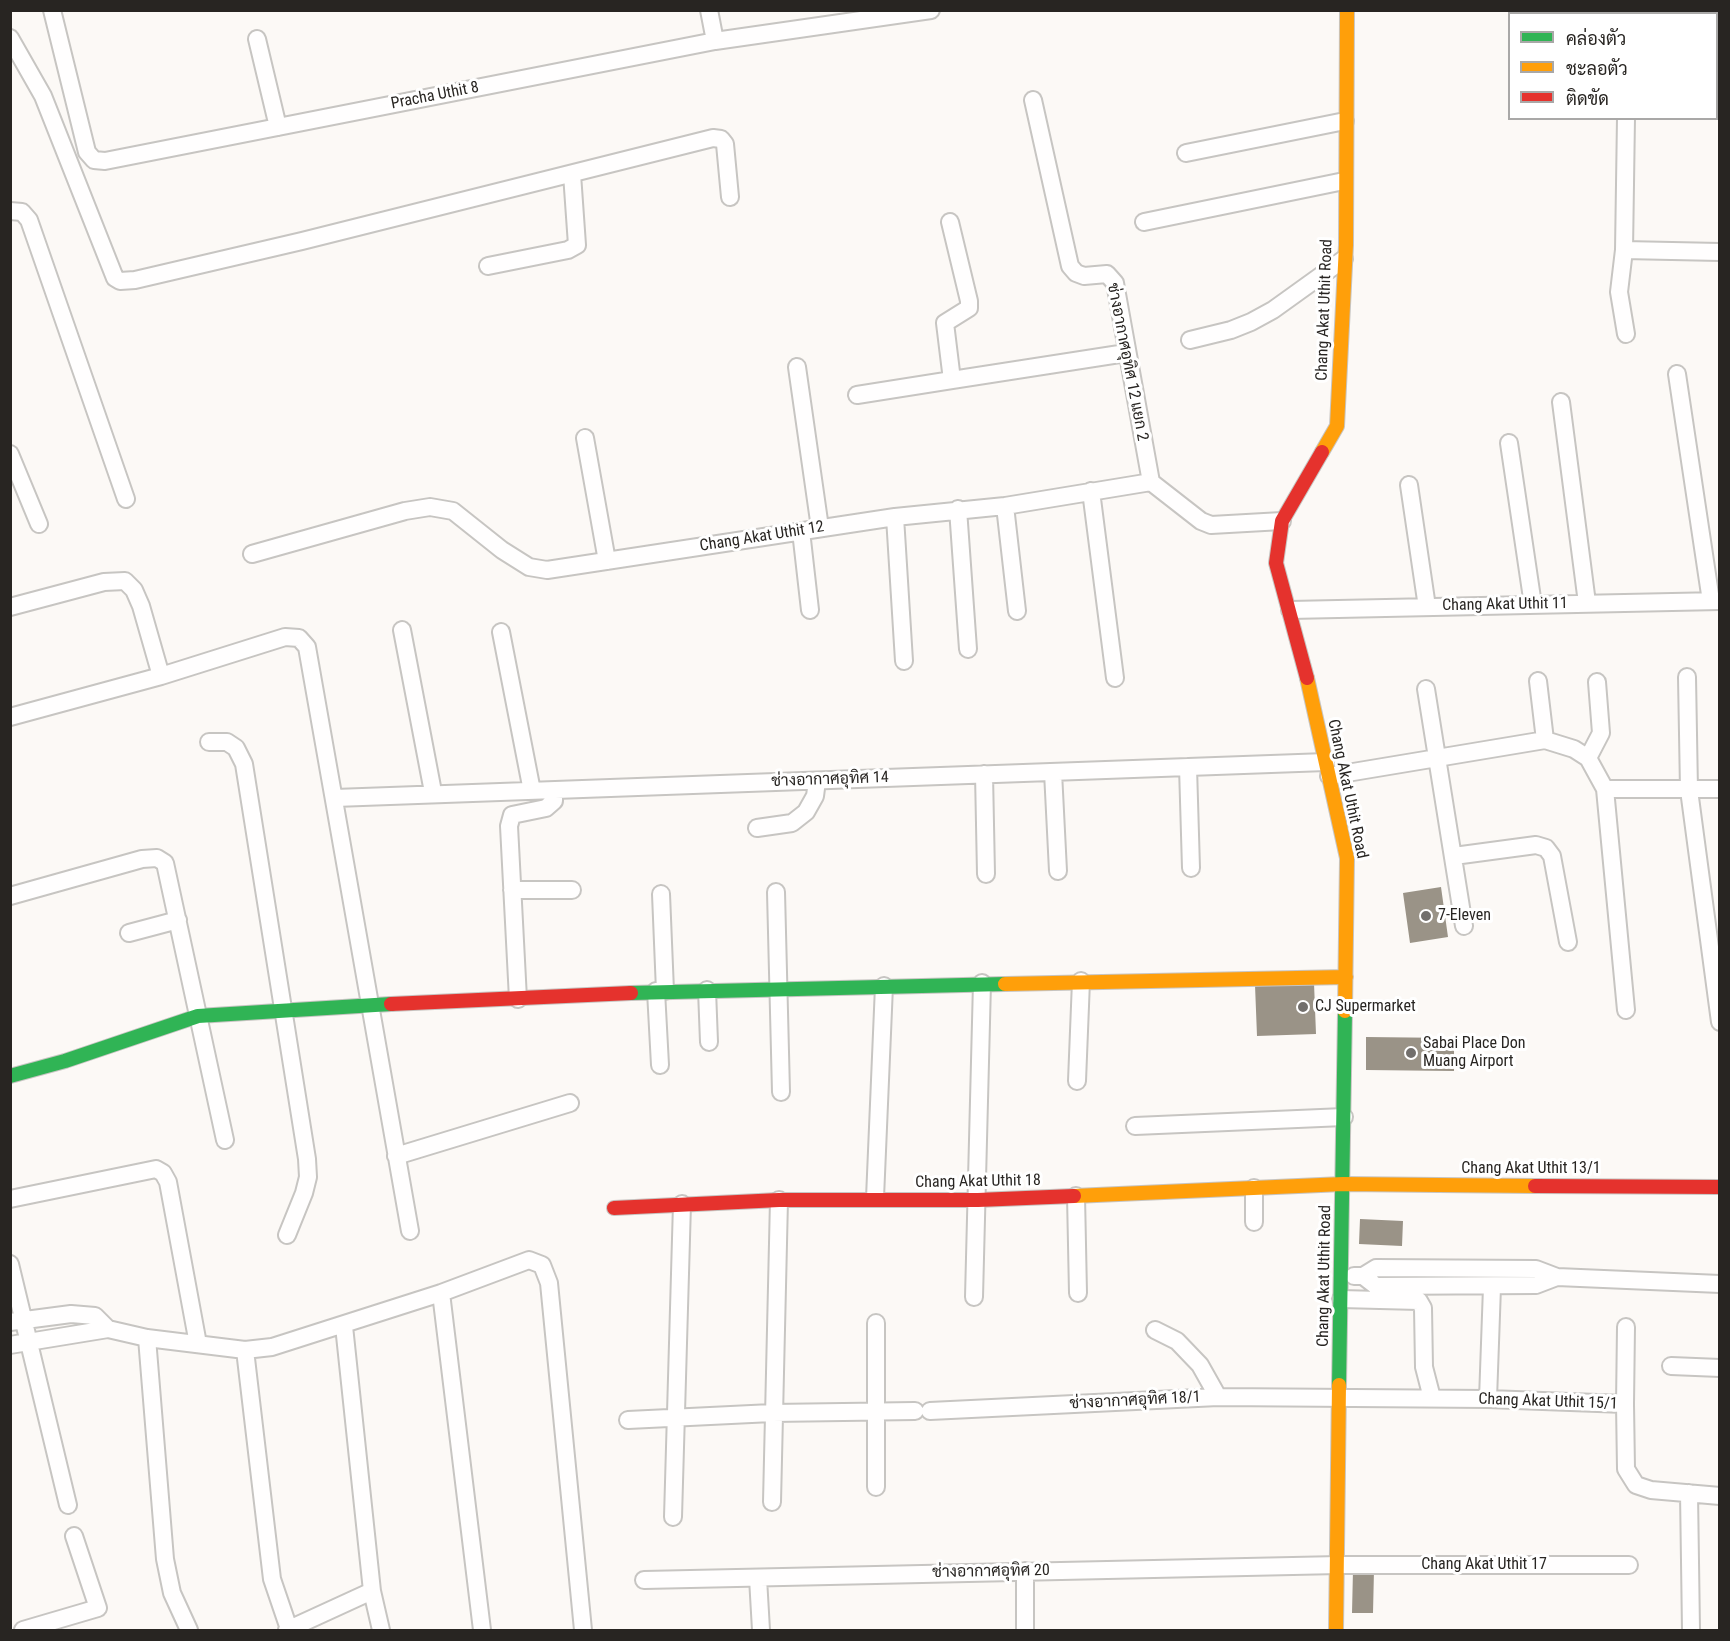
<!DOCTYPE html>
<html>
<head>
<meta charset="utf-8">
<style>
	body { margin:0 }
	#map { position:relative; width:1730px; height:1641px; overflow:hidden; background:#fcf9f6; font-family:"Roboto Condensed",Sarabun,sans-serif }
	canvas { display:block }
	.frame { position:absolute; inset:0; border:12px solid #282522; pointer-events:none }
	.legend { position:absolute; left:1508px; top:12px; width:210px; height:108px; box-sizing:border-box; background:#fff; border:2px solid #a9a8a7; margin:0; padding:8px 10px; list-style:none; font-size:18px; color:#282522 }
	.legend li { display:flex; align-items:center; gap:12px; height:30px }
	.legend b { width:30px; border:2px solid #a9a8a7 }
</style>
</head>
<body>
<div id="map">
<canvas width="1730" height="1641"></canvas>
<div class="frame"></div>
<ul class="legend">
<li><b style="height:8px;background:#30b455"></b>คล่องตัว</li>
<li><b style="height:8px;background:#ff9f0a"></b>ชะลอตัว</li>
<li><b style="height:8px;background:#e5322d"></b>ติดขัด</li>
</ul>
</div>
<script>
const context = document.querySelector('canvas').getContext('2d');
context.lineJoin = 'round';
function fill(path, color) {
  context.fillStyle = color;
  context.fill(path, 'evenodd');
}
function shape(rows) {
  const path = new Path2D();
  for (const r of rows) {
    path.moveTo(r[0], r[1]);
    for (let i = 2; i < r.length; i += 2) path.lineTo(r[i], r[i + 1]);
  }
  return path;
}
function trace(path, color, width, dash) {
  context.strokeStyle = color;
  context.lineWidth = width;
  context.lineCap = dash ? 'butt' : 'round';
  context.setLineDash(dash || []);
  context.stroke(path);
}
function label(font, color, halo, rows, align = 'center') {
  context.font = font + ' "Roboto Condensed",Sarabun,sans-serif';
  context.lineWidth = 6;
  context.setLineDash([]);
  context.textBaseline = 'middle';
  context.strokeStyle = halo;
  context.fillStyle = color;
  for (const [text, x, y, turn = 0] of rows) {
    context.save();
    context.translate(x, y);
    context.rotate((+turn || 0) * Math.PI / 180);
    context.textAlign = isNaN(turn) ? turn : align;
    if (halo) context.strokeText(text, 0, 0);
    context.fillText(text, 0, 0);
    context.restore();
  }
}
fill(shape([
	[1441,887,1448,937,1410,943,1403,893],
	[1314,983,1316,1034,1257,1036,1255,985],
	[1366,1037,1454,1038,1454,1071,1366,1070],
	[1360,1219,1403,1221,1402,1246,1359,1244],
	[1353,1570,1374,1570,1373,1613,1352,1613]
]), '#9a9387');
const street = shape([
	[52,10,87,152,94,160,105,161,715,41,931,10],
	[709,10,715,41],
	[1625,14,1625,10],
	[10,38,43,96,115,278,120,281,135,280,302,241,713,138,721,139,725,144,730,197],
	[257,39,278,127],
	[1033,100,1070,266,1076,273,1084,276,1107,274,1115,283,1151,482],
	[1626,118,1624,250,1619,292,1626,334],
	[1186,153,1345,121],
	[10,211,22,212,29,220,126,499],
	[950,222,969,301,969,308,945,323,952,380,1126,353],
	[1144,222,1344,181],
	[1624,250,1720,252],
	[488,266,568,250,577,245,572,174],
	[1190,340,1231,330,1251,322,1273,310,1344,259],
	[797,367,820,528],
	[1677,374,1711,601],
	[857,395,952,380],
	[1561,402,1587,603],
	[585,438,607,561],
	[1509,443,1533,605],
	[10,454,39,524],
	[1409,485,1427,607],
	[1091,491,1115,678],
	[1005,506,1017,611],
	[958,509,968,649],
	[895,517,904,661],
	[801,531,810,610],
	[252,554,405,511,430,507,453,511,502,550,529,567,547,570,895,517,1005,506,1151,482,1201,521,1211,525,1282,521],
	[10,607,104,582,125,581,134,590,141,606,161,676],
	[1290,610,1720,601],
	[402,630,433,792],
	[501,632,532,791],
	[1687,677,1689,790,1720,1022],
	[1426,689,1464,926],
	[10,717,161,676,285,637,299,638,307,647,410,1231],
	[1545,740,1574,749,1588,758,1605,789,1626,1010],
	[209,742,227,742,236,748,244,764,307,1159,308,1177,304,1193,287,1235],
	[1588,758,1601,733,1597,682],
	[1188,767,1191,868],
	[1053,772,1058,871],
	[984,774,986,874],
	[1329,776,1545,740,1538,681],
	[1605,789,1720,789],
	[335,798,1326,762],
	[757,828,792,823,806,812,815,796,817,781],
	[1454,856,1536,845,1546,848,1552,856,1568,942],
	[512,890,572,890],
	[776,892,781,1092],
	[661,894,665,991],
	[10,896,142,859,157,858,165,863,225,1140],
	[129,933,178,920],
	[707,990,709,1042],
	[656,991,660,1065],
	[518,999,509,826,512,815,546,808,554,801,554,791],
	[1077,1081,1081,981],
	[1135,1126,1344,1117],
	[396,1156,570,1103],
	[1076,1196,1078,1293],
	[875,1198,884,986],
	[10,1199,156,1169,163,1173,168,1182,198,1344],
	[1254,1222,1254,1188],
	[10,1264,68,1505],
	[1354,1276,1363,1276,1376,1286,1536,1285,1557,1277],
	[1363,1276,1376,1268,1536,1269,1557,1277,1720,1284],
	[441,1293,482,1630],
	[974,1297,982,983],
	[1341,1299,1419,1301,1423,1308,1424,1367,1432,1398],
	[10,1322,71,1314,95,1316,108,1329],
	[344,1326,372,1591,381,1630],
	[1155,1330,1177,1341,1200,1365,1218,1397],
	[147,1338,165,1559,172,1593,189,1630],
	[10,1345,108,1329,147,1338,245,1350,272,1347,441,1293,529,1260,542,1265,549,1283,583,1630],
	[245,1350,272,1579,289,1629],
	[1671,1366,1720,1368],
	[1488,1399,1492,1287],
	[1625,1404,1626,1327],
	[930,1411,1218,1397,1488,1399,1625,1404,1626,1469,1636,1485,1651,1490,1720,1496],
	[628,1420,772,1413,915,1411],
	[876,1487,876,1323],
	[1689,1493,1691,1630],
	[772,1502,779,1200],
	[673,1517,682,1204],
	[1025,1571,1025,1630],
	[758,1578,761,1630],
	[644,1580,1339,1565,1629,1565],
	[23,1630,98,1608,74,1536],
	[287,1630,372,1591]
]);
const fast = shape([
	[631,993,1005,984],
	[10,1076,65,1061,198,1016,391,1004],
	[1339,1385,1345,1011]
]);
const slow = shape([
	[1322,452,1337,426,1346,245,1347,10],
	[1307,678,1347,858,1345,1011],
	[1005,984,1346,977],
	[1074,1196,1343,1184,1535,1186],
	[1336,1630,1339,1385]
]);
const jam = shape([
	[1307,678,1276,563,1282,521,1322,452],
	[391,1004,631,993],
	[1535,1186,1720,1187],
	[614,1208,779,1200,978,1200,1074,1196]
]);
trace(street, '#c7c5c2', 20);
trace(fast, '#c7c5c2', 16);
trace(slow, '#c7c5c2', 16);
trace(jam, '#c7c5c2', 16);
trace(street, '#fffefe', 16);
trace(fast, '#30b455', 14);
trace(slow, '#ff9f0a', 14);
trace(jam, '#e5322d', 14);
for (const [x, y, r, color] of [
	[1426,916,6,"#726f6c"],
	[1303,1007,6,"#726f6c"],
	[1411,1053,6,"#726f6c"]
]) {
  const dot = new Path2D();
  dot.arc(x, y, r, 0, 2 * Math.PI);
  context.fillStyle = color;
  context.fill(dot);
  trace(dot, '#fff', 2);
}
label('16px', '#282522', '#fff', [
	["Pracha Uthit 8",435,96,-11],
	["Chang Akat Uthit Road",1325,310,-88],
	["ช่างอากาศอุทิศ 12 แยก 2",1127,362,79],
	["Chang Akat Uthit 12",762,537,-9],
	["Chang Akat Uthit 11",1505,605,-1],
	["ช่างอากาศอุทิศ 14",830,780,-2],
	["Chang Akat Uthit Road",1347,789,78],
	["Chang Akat Uthit 13/1",1531,1169],
	["Chang Akat Uthit 18",978,1182,-1],
	["Chang Akat Uthit Road",1325,1276,-89],
	["ช่างอากาศอุทิศ 18/1",1135,1401,-3],
	["Chang Akat Uthit 15/1",1548,1402,2],
	["Chang Akat Uthit 17",1484,1565],
	["ช่างอากาศอุทิศ 20",991,1572,-1]
]);
label('16px', '#282522', '#fff', [
	["7-Eleven",1438,916],
	["CJ Supermarket",1315,1007],
	["Sabai Place Don",1423,1044],
	["Muang Airport",1423,1062]
], 'left');
</script>
</body>
</html>
